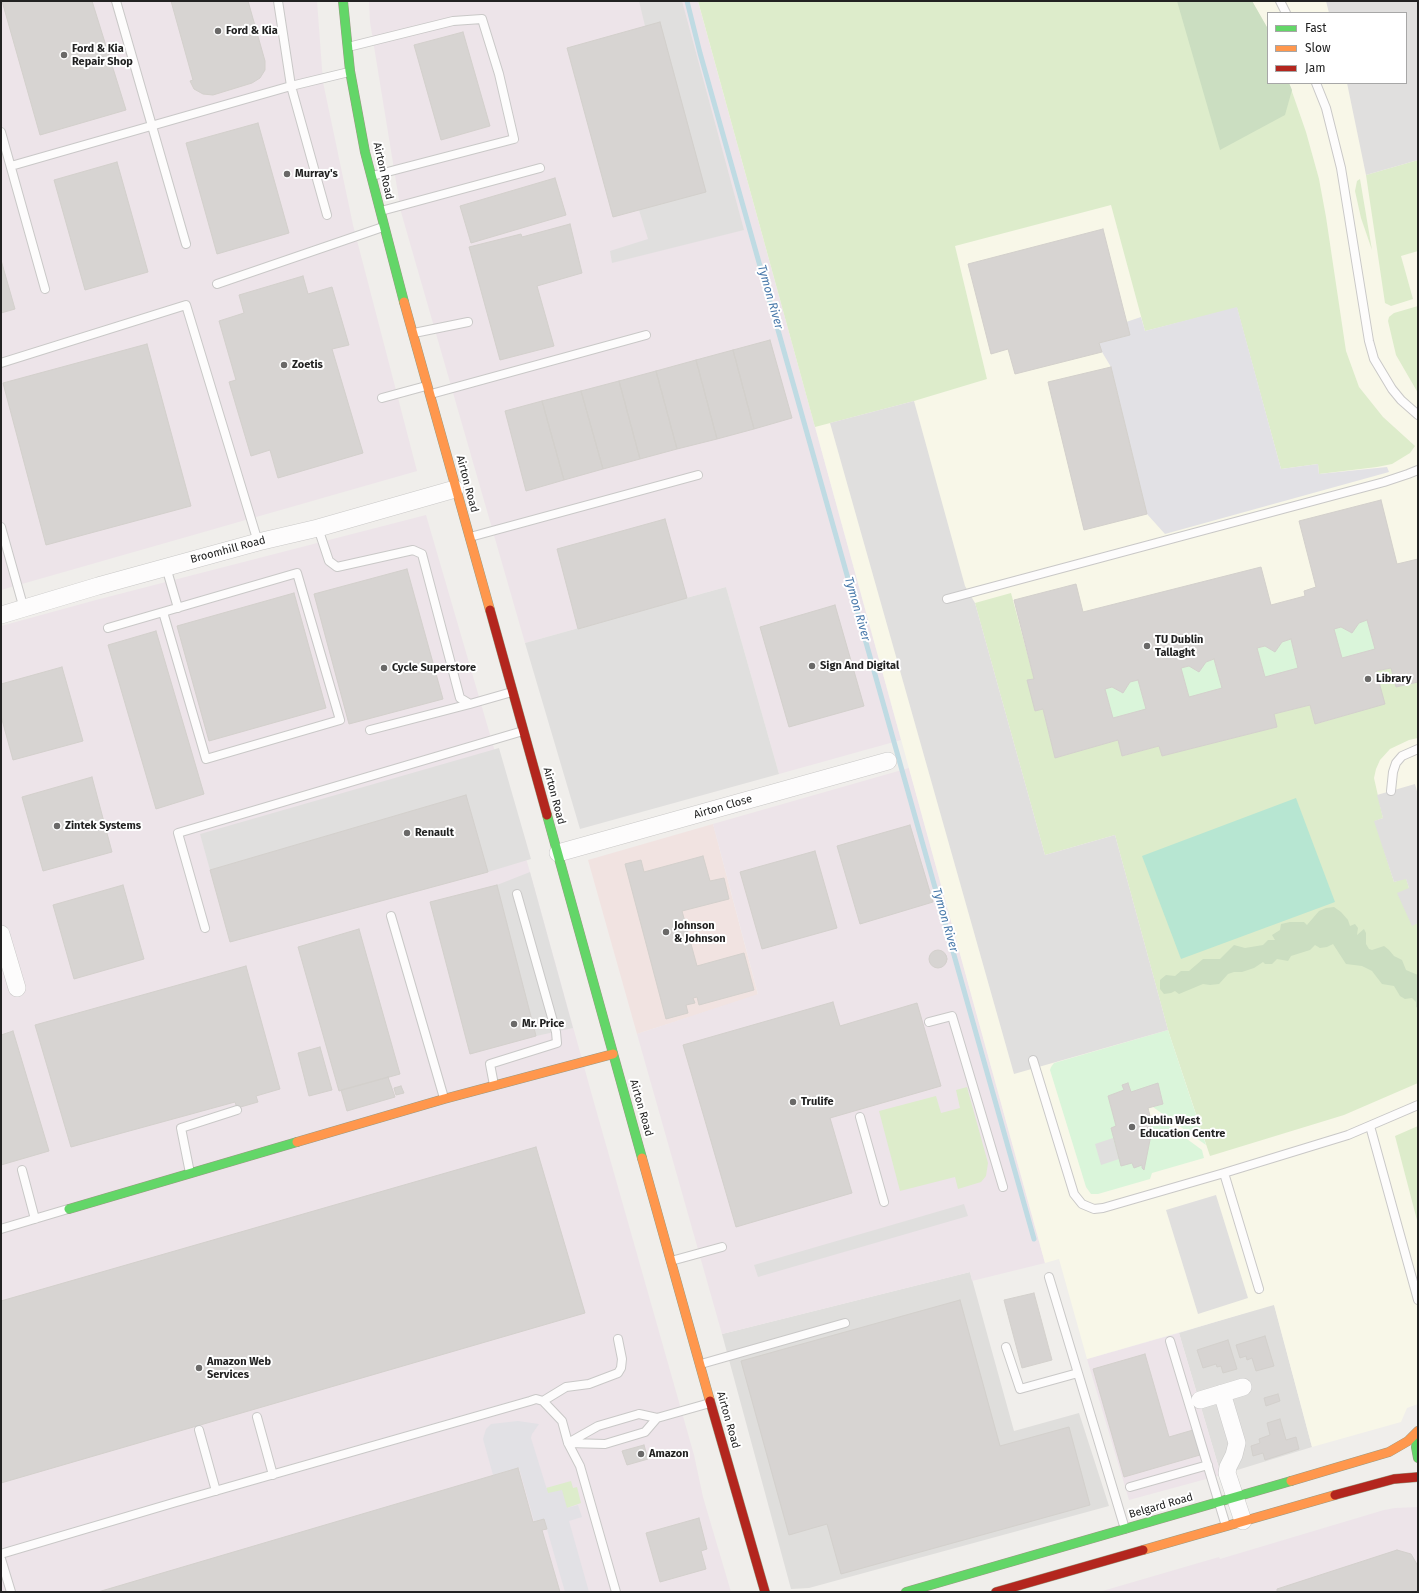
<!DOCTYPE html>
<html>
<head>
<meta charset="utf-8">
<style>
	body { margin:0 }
	#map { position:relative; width:1419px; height:1593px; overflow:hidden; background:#f0eeeb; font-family:"Fira Sans",sans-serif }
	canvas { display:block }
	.frame { position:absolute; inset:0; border:2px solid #222; pointer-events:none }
	.legend { position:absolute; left:1267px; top:12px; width:140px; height:72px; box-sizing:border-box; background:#fff; border:1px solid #a7a7a7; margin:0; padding:5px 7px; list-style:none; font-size:12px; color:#222 }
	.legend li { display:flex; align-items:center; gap:8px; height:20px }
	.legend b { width:20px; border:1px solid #a7a7a7 }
</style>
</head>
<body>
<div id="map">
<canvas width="1419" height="1593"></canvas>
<div class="frame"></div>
<ul class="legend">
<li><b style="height:5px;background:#63d668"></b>Fast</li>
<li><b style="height:5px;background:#ff974d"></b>Slow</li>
<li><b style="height:5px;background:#b3261e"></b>Jam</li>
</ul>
</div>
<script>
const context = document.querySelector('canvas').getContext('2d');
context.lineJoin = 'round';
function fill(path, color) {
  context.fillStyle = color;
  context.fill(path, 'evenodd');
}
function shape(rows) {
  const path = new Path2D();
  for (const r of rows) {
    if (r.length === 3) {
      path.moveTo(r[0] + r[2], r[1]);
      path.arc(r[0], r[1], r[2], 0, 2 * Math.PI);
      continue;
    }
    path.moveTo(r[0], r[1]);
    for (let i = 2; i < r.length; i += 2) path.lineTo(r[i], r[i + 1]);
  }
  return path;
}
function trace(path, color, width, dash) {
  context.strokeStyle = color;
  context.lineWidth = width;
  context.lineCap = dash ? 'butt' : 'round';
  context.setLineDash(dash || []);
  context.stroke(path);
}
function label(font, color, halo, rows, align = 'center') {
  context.font = font + ' "Fira Sans",sans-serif';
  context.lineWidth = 4;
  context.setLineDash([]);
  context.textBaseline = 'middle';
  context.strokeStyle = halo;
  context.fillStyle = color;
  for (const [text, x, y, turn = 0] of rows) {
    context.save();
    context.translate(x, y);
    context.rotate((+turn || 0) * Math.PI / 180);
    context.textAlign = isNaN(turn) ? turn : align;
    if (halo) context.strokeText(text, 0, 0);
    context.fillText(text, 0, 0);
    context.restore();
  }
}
fill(shape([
	[970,1272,1014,1431,1079,1413,1109,1506,809,1588,791,1589,722,1334],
	[1274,1304,1312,1447,1221,1475,1179,1333]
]), '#dfdedc');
fill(shape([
	[713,824,758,995,637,1034,588,860]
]), '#f1e3e1');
fill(shape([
	[1,1,317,1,323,82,353,225,417,471,1,590],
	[369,1,698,1,901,740,779,774,726,587,525,643,401,212,370,22],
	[426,515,530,872,593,1099,694,1455,703,1497,731,1592,1,1592,1,626,96,600],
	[909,768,1045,1263,972,1281,970,1272,722,1334,637,1034,758,994,713,824],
	[1179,1333,1221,1475,1129,1500,1087,1359],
	[1418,1507,1418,1592,1099,1592,1219,1557,1220,1559,1384,1510,1395,1508]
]), '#ede4e9');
fill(shape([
	[698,1,1417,1,1418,1404,1407,1408,1401,1422,1312,1447,1274,1305,1087,1359,1059,1259,1045,1263],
	[1268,13,1406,13,1406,83,1268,83]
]), '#f8f7e8');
fill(shape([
	[698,1,1252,1,1268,29,1268,83,1289,83,1306,132,1319,179,1326,217,1346,351,1359,387,1383,417,1415,446,1410,453,1392,464,1377,467,1319,474,1318,464,1281,469,1237,308,1145,331,1111,205,955,246,987,379,914,401,815,427],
	[1418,160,1418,251,1401,256,1413,299,1391,306,1385,303,1366,175],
	[1360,179,1372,250,1361,218,1355,191,1357,181],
	[1418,306,1418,393,1396,355,1388,321,1389,317,1394,313],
	[1011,593,1034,679,1028,680,1035,711,1043,709,1055,758,1118,740,1123,756,1159,746,1162,756,1277,727,1274,714,1310,705,1316,724,1384,704,1376,671,1391,668,1396,687,1418,682,1418,738,1409,740,1390,749,1380,760,1376,769,1374,778,1383,818,1375,821,1394,882,1406,878,1409,888,1412,925,1418,923,1418,1083,1344,1115,1210,1156,1168,1030,1115,835,1045,855,975,603],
	[967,1087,988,1163,986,1176,981,1182,958,1189,955,1177,900,1191,879,1111,936,1096,941,1113,960,1108,956,1090],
	[1418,1126,1418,1224,1395,1136],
	[571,1481,573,1488,577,1487,581,1503,567,1508,548,1494,546,1488]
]), '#ddeccb');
fill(shape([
	[1177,1,1252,1,1268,29,1268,83,1289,83,1292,90,1285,115,1220,150],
	[1334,907,1341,912,1348,920,1350,926,1355,924,1358,928,1357,935,1364,929,1366,933,1366,944,1369,949,1372,950,1384,946,1389,950,1394,956,1402,960,1406,970,1418,975,1418,1008,1416,1007,1416,1002,1412,998,1405,999,1400,996,1394,986,1382,984,1372,971,1362,966,1346,964,1333,944,1327,947,1320,948,1315,945,1310,950,1291,956,1288,961,1277,959,1272,964,1265,964,1263,962,1254,968,1242,972,1234,972,1228,974,1219,984,1210,985,1203,984,1179,994,1175,991,1171,993,1164,994,1160,989,1160,980,1166,975,1175,976,1181,971,1189,971,1203,959,1220,959,1234,945,1245,948,1263,945,1268,940,1275,940,1272,935,1280,930,1281,924,1290,922,1304,922,1307,925,1319,911,1326,908]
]), '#cbdec1');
fill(shape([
	[1367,620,1375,649,1342,658,1334,629,1341,627,1352,633,1359,623],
	[1291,639,1298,668,1265,677,1257,648,1265,646,1275,652,1282,642],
	[1214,659,1222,688,1189,697,1181,668,1189,666,1199,672,1206,662],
	[1138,680,1146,709,1113,718,1105,689,1112,687,1123,693,1130,682],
	[1168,1030,1206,1145,1153,1107,1163,1104,1158,1084,1131,1092,1128,1083,1122,1085,1124,1090,1108,1096,1116,1126,1111,1128,1120,1161,1132,1163,1134,1167,1142,1165,1142,1168,1144,1169,1150,1140,1151,1120,1158,1118,1202,1150,1204,1158,1152,1173,1150,1179,1098,1194,1091,1194,1086,1187,1050,1070,1051,1067,1054,1063]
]), '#daf5da');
fill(shape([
	[1296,798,1335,902,1181,959,1142,856]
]), '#b7e6d2');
fill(shape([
	[639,1,682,1,744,230,612,263,610,251,648,239,639,210,645,26],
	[1326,1,1417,1,1418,160,1366,175,1347,83,1406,83,1406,13,1329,13],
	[914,401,965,586,975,603,1045,855,1115,835,1168,1030,1014,1074,830,423],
	[726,587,779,774,580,829,525,643],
	[499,748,531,859,488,872,466,795,210,870,200,834],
	[1415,784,1418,795,1418,923,1412,926,1397,893,1409,888,1406,879,1394,882,1374,821,1383,818,1377,795],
	[530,872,573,1028,536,1036,497,885],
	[1113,1138,1119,1159,1101,1165,1095,1144],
	[1216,1195,1248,1298,1198,1314,1166,1210],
	[964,1204,968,1216,758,1277,754,1265]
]), '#e0dfde');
fill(shape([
	[1237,307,1281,469,1318,464,1319,474,1387,467,1389,472,1165,534,1147,514,1111,367,1102,352,1099,343,1130,335,1126,322,1141,317,1145,331],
	[518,1421,539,1424,532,1434,531,1438,548,1493,562,1490,567,1508,578,1505,582,1517,569,1521,589,1592,565,1592,544,1519,534,1521,519,1468,493,1475,483,1439,486,1429,491,1424]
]), '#e2e1e5');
trace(shape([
	[687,1,700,53,1034,1239]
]), '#bfdbe3', 5);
const building = shape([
	[2,1,92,1,126,110,40,135,2,1],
	[171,1,248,1,265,61,265,70,260,78,252,83,213,95,203,94,194,89,190,81,193,80,171,1],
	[660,22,706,192,613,217,567,48,660,22],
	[463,32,490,126,441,140,414,45,463,32],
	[258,123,289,233,217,254,186,143,258,123],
	[117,162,148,272,85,290,54,180,117,162],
	[555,178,566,215,471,243,460,206,555,178],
	[570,224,582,273,537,286,554,346,500,360,469,247,521,234,522,237,570,224],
	[1103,229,1130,335,1099,343,1102,352,1015,374,1008,349,991,354,968,264,1103,229],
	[1,260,15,309,1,313,1,260],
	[303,276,308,294,332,287,349,345,332,349,363,453,278,478,270,450,251,456,229,382,236,380,219,321,244,313,239,295,303,276],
	[770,340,792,418,754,429,733,350,770,340],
	[147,344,191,506,46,545,3,383,147,344],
	[733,350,754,429,717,439,696,360,733,350],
	[696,360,717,439,677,449,656,371,696,360],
	[1111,367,1147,514,1084,530,1048,382,1111,367],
	[656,371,677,449,640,459,619,381,656,371],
	[619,381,640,459,603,469,581,391,619,381],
	[581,391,603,469,564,480,542,401,581,391],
	[542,401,564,480,526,491,505,411,542,401],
	[1381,500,1397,564,1418,559,1418,682,1396,687,1391,668,1376,671,1385,704,1315,724,1310,705,1274,714,1277,727,1162,756,1159,746,1122,756,1118,740,1055,758,1043,709,1035,711,1027,680,1034,679,1014,600,1076,584,1083,612,1261,567,1271,605,1305,596,1304,591,1316,587,1299,521,1381,500],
	[1367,620,1375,649,1342,658,1334,629,1341,627,1352,633,1359,623,1367,620],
	[1291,639,1298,668,1265,677,1257,648,1265,646,1275,652,1282,642,1291,639],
	[1214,659,1222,688,1189,697,1181,668,1189,666,1199,672,1206,662,1214,659],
	[1138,680,1146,709,1113,718,1105,689,1112,687,1123,693,1130,682,1138,680],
	[665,519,687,598,578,629,557,549,665,519],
	[407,569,443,699,349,724,314,594,407,569],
	[294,593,326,708,209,741,177,626,294,593],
	[835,605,864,706,789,727,760,627,835,605],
	[156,631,204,794,156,809,108,645,156,631],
	[62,667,83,741,13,760,1,716,1,684,62,667],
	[92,777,112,852,43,871,22,797,92,777],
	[466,795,488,872,230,942,210,870,466,795],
	[910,825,933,902,860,924,837,846,910,825],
	[815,851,837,928,762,949,740,872,815,851],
	[703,856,710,881,724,878,729,899,682,911,697,966,744,953,754,990,699,1005,697,997,693,998,695,1003,686,1005,688,1013,666,1019,625,864,641,860,644,872,703,856],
	[123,885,144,959,74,979,53,905,123,885],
	[497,885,536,1036,470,1054,430,902,497,885],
	[359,929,400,1074,339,1091,298,947,359,929],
	[938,959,9],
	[246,966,280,1089,256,1096,258,1102,237,1108,235,1102,71,1147,35,1025,246,966],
	[833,1002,840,1026,917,1003,941,1086,830,1118,852,1193,736,1227,683,1045,833,1002],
	[13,1031,49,1151,1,1165,1,1035,13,1031],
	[320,1047,332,1090,309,1096,298,1053,320,1047],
	[388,1077,395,1097,347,1111,341,1090,388,1077],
	[1128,1083,1131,1092,1158,1083,1163,1104,1148,1108,1151,1120,1150,1140,1144,1170,1142,1168,1142,1165,1134,1168,1132,1163,1121,1166,1111,1128,1116,1126,1108,1096,1124,1090,1122,1085,1128,1083],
	[401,1086,404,1093,396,1095,394,1088,401,1086],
	[536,1147,585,1313,1,1483,1,1301,536,1147],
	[1034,1293,1052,1360,1022,1368,1004,1300,1034,1293],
	[960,1300,1000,1446,1069,1427,1090,1505,841,1574,827,1524,789,1535,741,1361,960,1300],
	[1265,1336,1274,1366,1256,1371,1252,1358,1247,1360,1246,1356,1240,1358,1236,1345,1265,1336],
	[1228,1340,1237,1369,1223,1373,1221,1366,1217,1367,1216,1364,1203,1368,1197,1350,1228,1340],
	[1145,1354,1169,1437,1193,1430,1200,1455,1124,1477,1093,1369,1145,1354],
	[1278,1394,1280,1401,1266,1406,1264,1398,1278,1394],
	[1280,1419,1286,1440,1296,1437,1299,1449,1265,1460,1263,1453,1253,1456,1251,1446,1260,1443,1259,1439,1270,1435,1267,1423,1280,1419],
	[644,1445,648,1459,627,1465,622,1451,644,1445],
	[518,1468,533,1522,544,1519,547,1529,542,1530,560,1592,98,1592,518,1468],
	[699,1518,707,1549,701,1551,706,1569,660,1582,646,1533,699,1518],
	[1397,1550,1411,1554,1418,1566,1418,1592,1277,1592,1277,1589,1397,1550]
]);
fill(building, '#d7d4d2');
trace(building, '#d3d0cc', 1);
const lane = shape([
	[116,1,186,244],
	[278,1,291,86,327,215],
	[1280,1,1286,13],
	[348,47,453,21,482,19,499,74,514,139,372,176],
	[1316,83,1326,108,1341,168,1369,341,1374,359,1392,389,1401,400,1418,415],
	[1,132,45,289],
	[11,166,291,86,349,72],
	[381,211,540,168],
	[217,284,383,227],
	[414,333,468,322],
	[1,363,186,305,258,542],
	[431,394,646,335],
	[382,398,426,386],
	[1,527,24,609],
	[318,528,329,561,337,567,413,550,422,554,460,698,470,704,512,692],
	[470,537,698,475],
	[166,567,178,608],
	[947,599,1384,482,1408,474,1418,470],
	[108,628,163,612,297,573,340,720,206,759,163,612],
	[370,730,470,704],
	[1391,791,1393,772,1396,763,1402,756,1418,749],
	[391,916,444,1098],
	[205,928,178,833,523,731],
	[929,1022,952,1016,1003,1187],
	[1033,1060,1074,1194,1082,1204,1094,1209,1103,1208,1224,1173,1348,1135,1418,1105],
	[494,1085,490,1064,557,1043,556,1032,517,894],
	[860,1117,884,1202],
	[1370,1126,1418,1300],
	[22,1170,35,1219],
	[190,1173,181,1128,237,1110],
	[1224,1173,1259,1289],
	[1,1229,68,1209],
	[671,1261,722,1247],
	[1049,1277,1125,1529],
	[1170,1341,1226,1526],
	[1006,1347,1020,1389,1078,1373],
	[701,1364,845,1323],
	[543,1401,562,1421,568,1443,580,1466,616,1592],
	[639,1414,657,1418,645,1432,605,1444,568,1443,598,1426,639,1414],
	[257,1417,273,1475],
	[657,1418,710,1403],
	[199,1430,216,1491],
	[1130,1487,1208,1465],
	[1,1554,173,1503,530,1401,536,1399,543,1401,566,1387,589,1384,618,1373,621,1368,622,1359,618,1339],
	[1,1559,11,1592]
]);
const street = shape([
	[1,615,98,586,258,542,318,528,455,489],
	[558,853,888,761],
	[1,934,17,988],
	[1222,1393,1237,1443,1234,1455,1228,1467,1227,1473,1243,1521],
	[1200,1400,1243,1387]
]);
const fast = shape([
	[343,1,350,71,365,152,404,302],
	[547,815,642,1158],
	[69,1209,297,1142],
	[1418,1435,1416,1447,1418,1458],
	[906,1592,1291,1481]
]);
const slow = shape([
	[404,302,490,610],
	[297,1142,444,1099,613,1054],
	[642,1158,710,1401],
	[1291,1481,1389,1452,1408,1441,1418,1431],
	[1143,1550,1335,1495]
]);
const jam = shape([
	[490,610,547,815],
	[710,1401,765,1592],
	[1335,1495,1394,1479,1418,1477],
	[996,1592,1143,1550]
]);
trace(lane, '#c9c8c7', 10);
trace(street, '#c9c8c7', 18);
trace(fast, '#999a82', 10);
trace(slow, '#999a82', 10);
trace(jam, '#999a82', 10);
trace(lane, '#fdfcfc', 8);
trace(street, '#fdfcfc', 17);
trace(fast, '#63d668', 9);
trace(slow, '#ff974d', 9);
trace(jam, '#b3261e', 9);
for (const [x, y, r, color] of [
	[218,31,4,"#6a6968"],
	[64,55,4,"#6a6968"],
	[287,174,4,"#6a6968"],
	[284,365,4,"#6a6968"],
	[1147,646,4,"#6a6968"],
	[812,666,4,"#6a6968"],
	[384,668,4,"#6a6968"],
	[1368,679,4,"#6a6968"],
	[57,826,4,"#6a6968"],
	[407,833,4,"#6a6968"],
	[666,932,4,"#6a6968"],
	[514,1024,4,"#6a6968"],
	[793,1102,4,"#6a6968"],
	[1132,1127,4,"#6a6968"],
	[199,1368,4,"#6a6968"],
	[641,1454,4,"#6a6968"]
]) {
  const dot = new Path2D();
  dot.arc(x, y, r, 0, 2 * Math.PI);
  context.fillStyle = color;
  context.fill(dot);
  trace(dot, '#fff', 1.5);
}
label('bold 11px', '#222', '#fff', [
	["Ford & Kia",226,31],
	["Ford & Kia",72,49],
	["Repair Shop",72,62],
	["Murray's",295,174],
	["Zoetis",292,365],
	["TU Dublin",1155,640],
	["Tallaght",1155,653],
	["Sign And Digital",820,666],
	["Cycle Superstore",392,668],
	["Library",1376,679],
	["Zintek Systems",65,826],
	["Renault",415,833],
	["Johnson",674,926],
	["& Johnson",674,939],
	["Mr. Price",522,1024],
	["Trulife",801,1102],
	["Dublin West",1140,1121],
	["Education Centre",1140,1134],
	["Amazon Web",207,1362],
	["Services",207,1375],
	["Amazon",649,1454]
], 'left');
label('11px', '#222', '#fff', [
	["Airton Road",383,171,77],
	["Airton Road",467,484,75],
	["Broomhill Road",228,550,-15],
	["Airton Road",554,796,75],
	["Airton Close",723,807,-16],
	["Airton Road",641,1108,74],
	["Airton Road",728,1420,74],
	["Belgard Road",1161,1506,-16]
]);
label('italic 12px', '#4a7aab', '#fff', [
	["Tymon River",770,297,74],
	["Tymon River",857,609,74],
	["Tymon River",945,920,74]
]);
</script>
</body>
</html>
